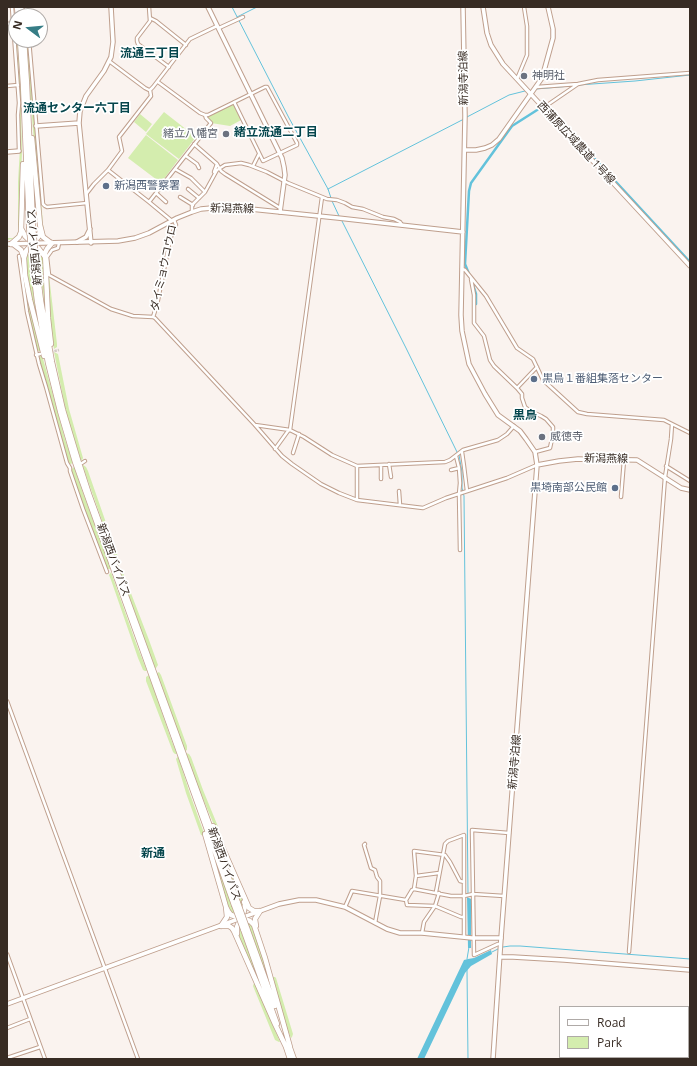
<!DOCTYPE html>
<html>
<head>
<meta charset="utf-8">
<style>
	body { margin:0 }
	#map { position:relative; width:697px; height:1066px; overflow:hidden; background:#faf3ef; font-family:"Open Sans",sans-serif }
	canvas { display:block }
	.frame { position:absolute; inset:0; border:8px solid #372b23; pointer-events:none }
	.legend { position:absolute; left:559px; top:1006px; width:130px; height:52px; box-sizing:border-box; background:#fff; border:1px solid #afaaa7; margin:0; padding:5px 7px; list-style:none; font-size:12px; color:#372b23 }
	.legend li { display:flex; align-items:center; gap:8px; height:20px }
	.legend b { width:20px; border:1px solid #afaaa7 }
	.north { position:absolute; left:8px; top:8px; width:40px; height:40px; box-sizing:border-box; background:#fff; border:1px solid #afaaa7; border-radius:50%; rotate:286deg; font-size:11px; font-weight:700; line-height:16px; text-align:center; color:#372b23 }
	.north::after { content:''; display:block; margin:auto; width:14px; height:18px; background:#367d86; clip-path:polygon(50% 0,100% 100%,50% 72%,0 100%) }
</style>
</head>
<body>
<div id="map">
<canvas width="697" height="1066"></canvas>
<div class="frame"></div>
<ul class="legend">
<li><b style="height:5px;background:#fff"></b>Road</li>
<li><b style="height:11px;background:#d4edae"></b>Park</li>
</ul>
<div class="north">N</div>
</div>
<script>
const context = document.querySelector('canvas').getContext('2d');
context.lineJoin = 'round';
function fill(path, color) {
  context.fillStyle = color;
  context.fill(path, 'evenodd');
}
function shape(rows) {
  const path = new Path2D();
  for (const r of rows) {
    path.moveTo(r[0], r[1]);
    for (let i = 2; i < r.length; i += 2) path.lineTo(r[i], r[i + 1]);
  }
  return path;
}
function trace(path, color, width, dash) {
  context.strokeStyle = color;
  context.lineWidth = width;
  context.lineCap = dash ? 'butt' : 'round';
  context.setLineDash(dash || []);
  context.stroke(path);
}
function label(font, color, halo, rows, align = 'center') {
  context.font = font + ' "Open Sans","Noto Sans JP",sans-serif';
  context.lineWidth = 3.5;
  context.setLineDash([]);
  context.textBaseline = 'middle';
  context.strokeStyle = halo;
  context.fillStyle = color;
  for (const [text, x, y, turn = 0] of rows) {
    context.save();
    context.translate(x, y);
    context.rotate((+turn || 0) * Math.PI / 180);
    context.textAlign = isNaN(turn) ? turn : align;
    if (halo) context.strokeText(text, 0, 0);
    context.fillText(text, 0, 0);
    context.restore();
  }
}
fill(shape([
	[17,40,18,40,22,97,21,112,22,153,19,221,19,235,16,238,7,240,7,238,13,238,17,235,18,232,18,182,20,148,20,102],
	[26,40,28,40,44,236,34,143],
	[234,102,243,119,230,126,211,123,205,115],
	[164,112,196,137,179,159,146,134],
	[140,114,152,124,146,132,134,122],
	[146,135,178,160,161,183,128,158],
	[37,248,43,256,44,262,48,332,44,304,43,292,41,281],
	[29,250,34,299,42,342,28,287,26,263,27,252],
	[47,258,57,344,57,347,54,349,50,324],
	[21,265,26,293,41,352,37,350,29,317],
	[54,352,58,354,69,409,83,458,82,460,81,461,66,412],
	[42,355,65,439,73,463,70,464,68,461,39,359,39,357],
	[82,464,86,467,88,471,120,563,120,564,118,566],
	[74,467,83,493,111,569,108,569,106,567,80,497,71,472,72,469],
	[119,569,122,570,149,640,158,665,156,668,155,668],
	[111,572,136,643,147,671,145,671,143,670,138,658,111,580,109,575],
	[159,672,161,675,187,746,187,750,185,751,157,673],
	[149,675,171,739,177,754,175,754,173,752,146,681,146,677],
	[186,753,189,754,191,757,203,790,219,829,217,832,198,787],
	[178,756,190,794,205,836,201,835,186,793,176,759],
	[218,841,244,903,243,912],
	[211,847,236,915,234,915,228,909],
	[246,921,249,921,255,931,274,996],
	[239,925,268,1004,243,948,241,941,238,933],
	[272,977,275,977,276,978,293,1034,292,1037,291,1038,285,1024],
	[254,983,255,983,280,1042,279,1042,275,1040,253,986]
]), '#d4edae');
fill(shape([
	[467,897,471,899,471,948,468,948],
	[491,950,492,954,471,966,465,973,424,1059,417,1059,464,960,468,959,474,958]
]), '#63c2db');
trace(shape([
	[232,7,289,118,328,189,331,198],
	[237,17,257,7],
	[578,85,635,81,690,75],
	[536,89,571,86],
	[467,117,509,95,525,91],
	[328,189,464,119],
	[332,201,339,216],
	[341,219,406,348,457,452],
	[459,455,462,472,462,488,464,496,468,893],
	[503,947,510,946,520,946,690,959],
	[492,952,500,948],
	[467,959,469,947],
	[467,970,468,1059]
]), '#63c2db', 1);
trace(shape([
	[469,274,465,264,469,191,471,183,512,126,545,105,690,262],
	[471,279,476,294,476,304]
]), '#63c2db', 2.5);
trace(shape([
	[51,352,59,350]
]), '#d3cbc6', 2.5, [2.5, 1]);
const street = shape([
	[12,7,19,103,18,115,19,151],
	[26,7,27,16],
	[149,7,150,21,137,38,137,41,138,44,169,67],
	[150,18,156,21,186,45],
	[7,24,14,23],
	[219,28,243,17],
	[29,40,43,204,45,206,47,207,87,203],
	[109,61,145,88,149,90],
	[517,79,527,55,527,26,524,7],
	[158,82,200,113,205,115,208,115,265,87,267,87,297,143,297,145,263,161,234,102],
	[7,86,18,85],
	[537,87,578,84],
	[150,90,153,87,190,39,217,26],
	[543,108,578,84,598,80,690,73],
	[194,144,217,164,214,172],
	[186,156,197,164,199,168],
	[217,164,221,171,225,174,280,208],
	[253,166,259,154],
	[175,169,191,178,205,192],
	[108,170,149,202,172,221],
	[188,189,199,198],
	[87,193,94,184,108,170,122,151,119,137,151,96,150,90],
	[156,193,166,202],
	[180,197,193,205],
	[149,202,211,123,206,118,205,115],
	[192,212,192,205,205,192,217,170,225,165,241,163,249,165,267,172,288,183,327,199,337,200,345,203,352,207,363,209,383,217,394,219,400,222,402,225],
	[59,243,58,248,52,250,47,257,49,275,111,309,133,316,153,317,155,318,255,425,282,456,292,464,321,484,339,493,357,500,423,508,446,498,507,478,537,465],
	[19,256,27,312,39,364,46,387,67,463,70,468,70,471,83,509,107,572],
	[462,269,465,270,486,296,517,348,533,359,543,380,578,412,587,414,664,420,690,433],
	[471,279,474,295,474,323,484,336,490,360,494,366,517,388,522,394,522,398,525,407,530,411,541,416,546,419,553,427,553,434,550,448,535,452],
	[153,317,157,305,170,239,176,225,174,220],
	[36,355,40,354],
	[517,388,537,367],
	[255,425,290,430,304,437,332,455,357,466,445,462,450,460,463,450,498,440,507,434,514,426],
	[275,449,288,431,290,430,322,197],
	[462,452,464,466,467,491],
	[293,453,299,434],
	[82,463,85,461],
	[389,464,391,477],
	[381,465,381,479],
	[666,466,690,481],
	[459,468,460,483,459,494,460,550],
	[451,470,459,468,456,456],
	[399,491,400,505],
	[621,497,624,460],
	[357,500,357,466],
	[7,701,138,1059],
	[365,844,364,845,371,868,375,870,377,877,380,881,380,896,375,923],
	[416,876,439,873],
	[414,889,451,896,464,896,473,894,504,896],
	[436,892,445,844,448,841,464,835,464,882],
	[406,900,407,905,435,906,461,917,464,917],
	[345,907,352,891,406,900,412,890,414,889,416,876,414,851,445,855,450,862,460,881,464,882,464,937],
	[422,933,424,922,435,906,439,893],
	[500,944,498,944,474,955,472,830,509,833],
	[629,952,665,477,671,439,672,424],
	[7,954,45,1059],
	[7,1028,30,1019],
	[7,1058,40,1047]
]);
const secondary = shape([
	[208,7,282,158,284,167,285,175,280,212],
	[483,7,487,33,491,45,503,64,690,266],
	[36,126,79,123],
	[7,152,19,151],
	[77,242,86,237,90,229],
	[91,243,79,123,80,111,86,96,104,71,111,57,113,42,111,7],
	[500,957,513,957,564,960,690,970],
	[7,1004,279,904,299,900,316,900,345,907,387,929,400,933,422,933,472,938,501,938]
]);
const primary = shape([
	[463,7,465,116,461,315,462,331,469,364,485,394,498,415,520,431,526,439,535,452,537,465,501,938,493,1059],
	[465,150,476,150,485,148,492,145,499,139,542,78,553,38,553,29,548,7],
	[7,244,118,241,135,238,149,233,177,218,192,212,201,209,223,207,231,207,338,218,463,232],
	[537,465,559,461,578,459,637,460,681,488,690,490]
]);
const highway = shape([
	[17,7,18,16],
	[21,7,22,16],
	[20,40,23,84,29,226],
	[24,40,27,84,33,226],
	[32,138,40,225,43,237,51,243],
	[22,230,25,236,39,249,45,257],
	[11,244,19,237,21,232,23,164],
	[13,244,21,250,24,258,25,275,30,300,44,356],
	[24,258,26,251,39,236,40,229],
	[32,261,37,301,48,363,60,411,75,462,234,905],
	[36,261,41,301,52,362,63,410,78,460,89,494,238,903],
	[51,344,48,318,45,253,47,249,52,243],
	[213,826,249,908,254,911,260,911],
	[205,834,226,907,227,917,221,926],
	[226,907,228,911,231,915,250,921,254,925,265,958,290,1047],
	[221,926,229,926,232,928,234,931,275,1024,287,1049],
	[256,926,255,919,260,911],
	[247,928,275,1006],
	[243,929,277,1024],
	[237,934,237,927,244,911,245,904,244,902],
	[289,1045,294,1059],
	[286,1047,290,1059]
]);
trace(street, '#bf9f8d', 4.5);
trace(secondary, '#bf9f8d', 5.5);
trace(primary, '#bf9f8d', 5.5);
trace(highway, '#bf9f8d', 6);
trace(street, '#fff', 2.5);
trace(secondary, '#fff', 3.5);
trace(primary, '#fff', 3.5);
trace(highway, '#fff', 4.5);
const highwayBridge = shape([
	[29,226,32,261],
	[33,226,36,261],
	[238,903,247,928],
	[234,905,243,929]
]);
trace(highwayBridge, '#bf9f8d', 6, []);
trace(highwayBridge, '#fff', 4.5);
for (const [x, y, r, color] of [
	[524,76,4,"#6b7280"],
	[226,134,4,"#6b7280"],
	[106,186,4,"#5c6f8a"],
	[534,379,4,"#5c6f8a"],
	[542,437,4,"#6b7280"],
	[615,488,4,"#5c6f8a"]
]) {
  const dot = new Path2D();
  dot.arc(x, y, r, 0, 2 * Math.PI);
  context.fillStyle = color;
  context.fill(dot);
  trace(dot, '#fff', 1.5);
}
label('11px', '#5b616d', '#fff', [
	["神明社",532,76],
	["緒立八幡宮",218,134,"right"],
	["威徳寺",550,437]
], 'left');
label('11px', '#372b23', '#fff', [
	["新潟寺泊線",464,78,-91],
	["西蒲原広域農道 1号線",576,143,47],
	["新潟燕線",232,209,1],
	["新潟西バイパス",35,247,-95],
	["ダイミョウコウロ",164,268,-78],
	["新潟燕線",606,459,1],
	["新潟西バイパス",113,560,70],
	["新潟寺泊線",515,762,-85],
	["新潟西バイパス",224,864,70]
]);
label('11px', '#4e5e75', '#fff', [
	["新潟西警察署",114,186],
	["黒鳥１番組集落センター",542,379],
	["黒埼南部公民館",607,488,"right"]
], 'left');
label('bold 12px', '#05464d', '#fff', [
	["流通三丁目",150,54],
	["流通センター六丁目",77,109],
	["緒立流通二丁目",276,133],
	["黒鳥",525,416],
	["新通",153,854]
]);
</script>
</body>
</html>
